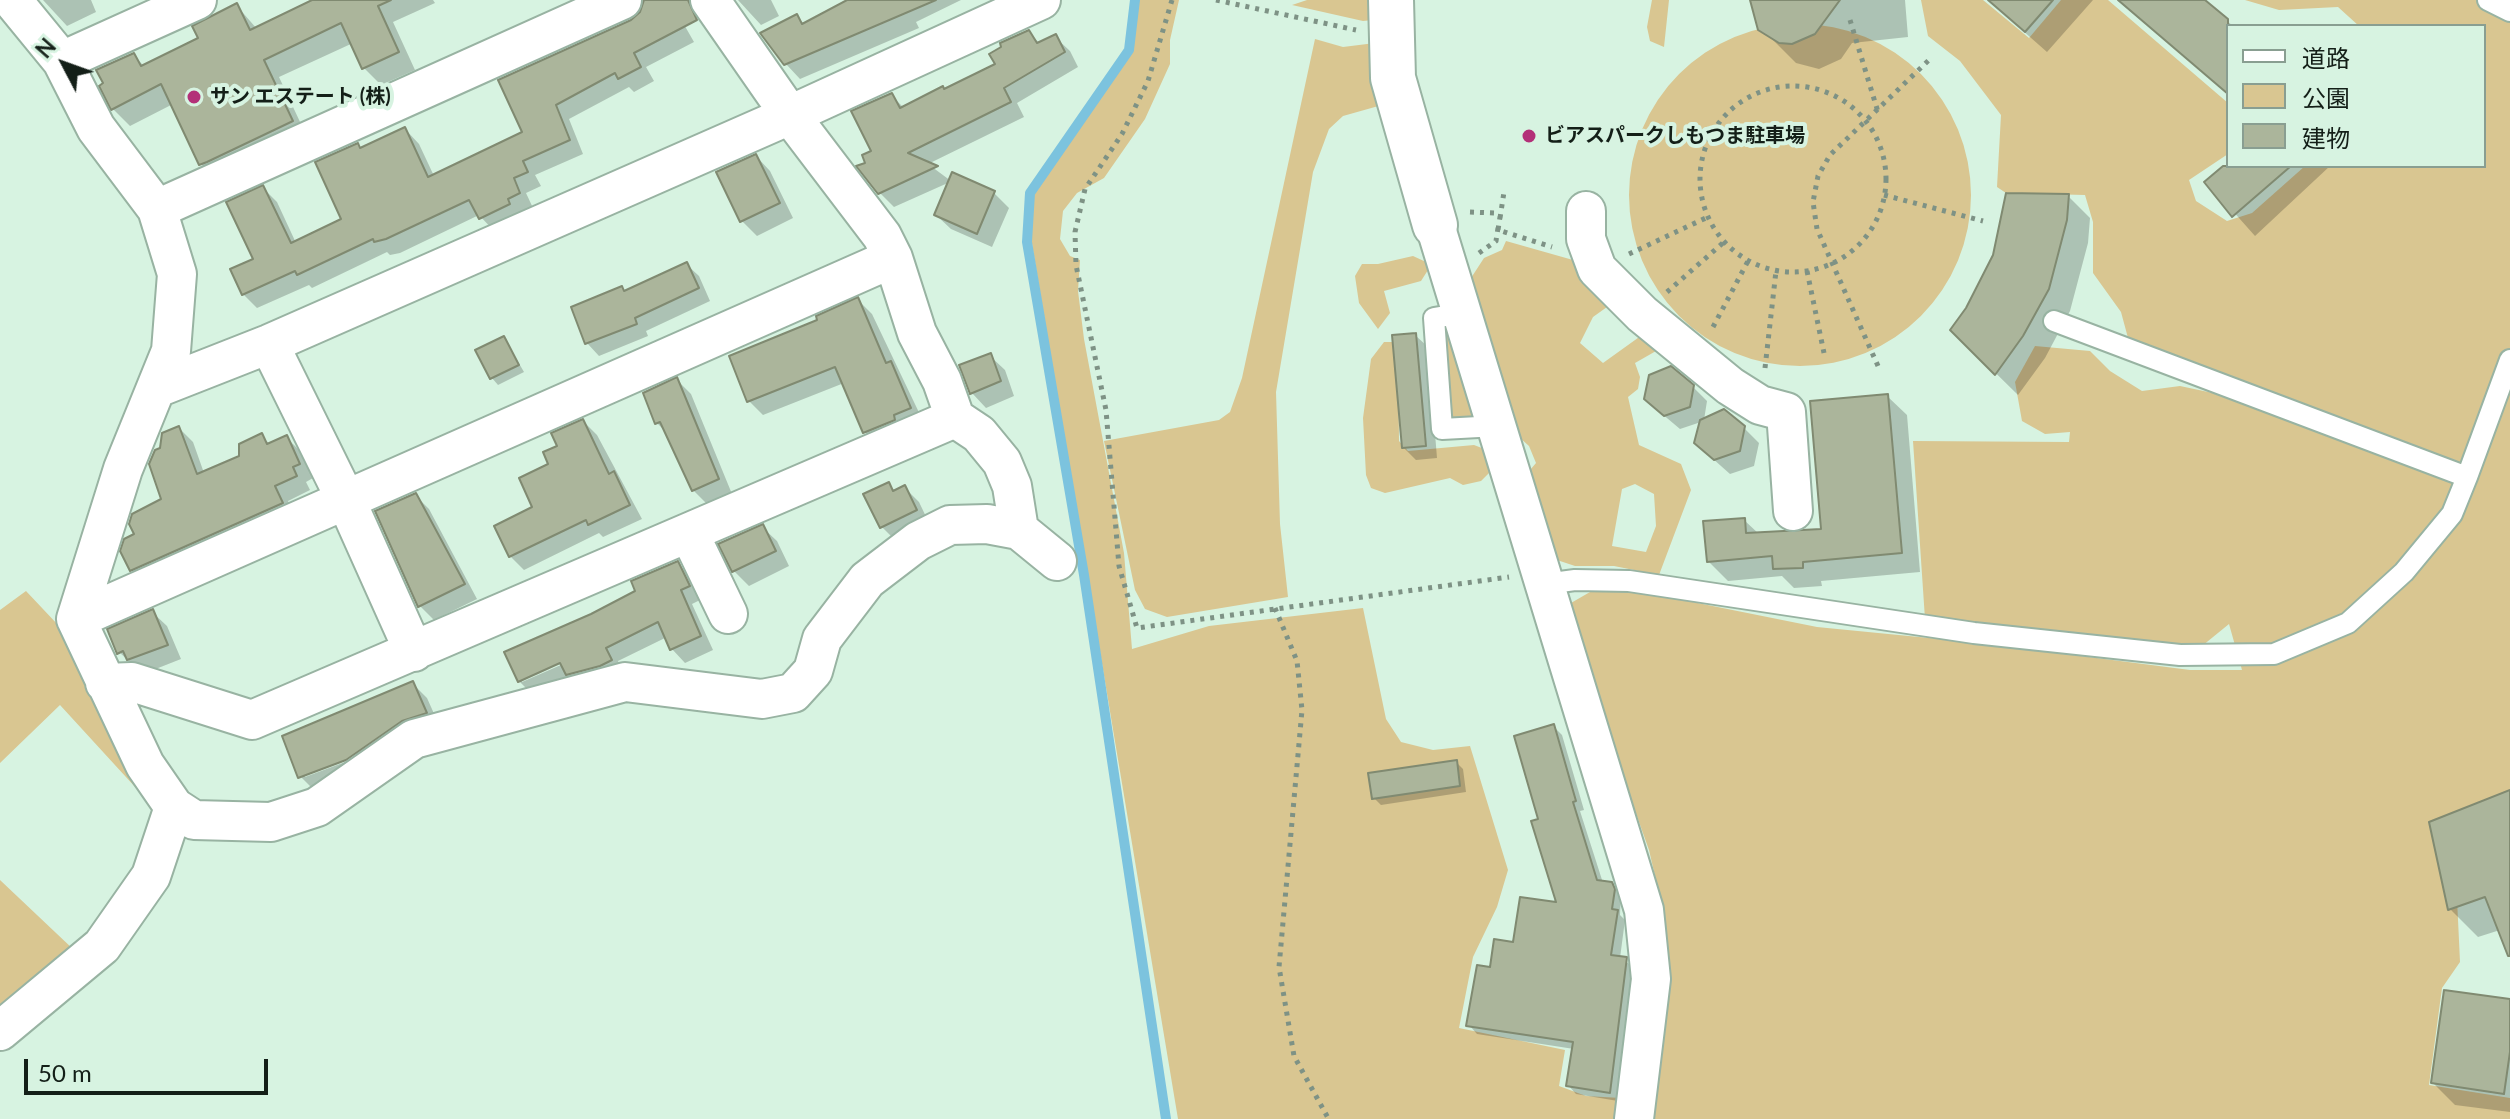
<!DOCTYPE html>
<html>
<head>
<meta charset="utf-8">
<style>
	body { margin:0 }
	#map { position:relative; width:2510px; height:1119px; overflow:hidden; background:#d7f3e1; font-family:Lato,"Noto Sans JP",sans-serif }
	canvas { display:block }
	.legend { position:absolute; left:2226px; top:24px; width:260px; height:144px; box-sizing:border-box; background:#d7f3e1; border:2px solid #899e91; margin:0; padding:10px 14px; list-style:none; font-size:24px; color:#141f18 }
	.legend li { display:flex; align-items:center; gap:16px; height:40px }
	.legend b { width:40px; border:2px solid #899e91 }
	.north { position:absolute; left:24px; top:24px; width:80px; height:80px; -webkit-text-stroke:6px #d7f3e1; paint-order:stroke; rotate:311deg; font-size:22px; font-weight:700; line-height:32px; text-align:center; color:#141f18 }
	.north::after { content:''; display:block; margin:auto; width:28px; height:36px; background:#141f18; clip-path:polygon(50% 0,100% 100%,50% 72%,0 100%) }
	.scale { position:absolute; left:24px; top:1059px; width:244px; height:36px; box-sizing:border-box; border:4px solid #141f18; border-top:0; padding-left:10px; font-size:24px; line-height:28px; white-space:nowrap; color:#141f18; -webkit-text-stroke:6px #d7f3e1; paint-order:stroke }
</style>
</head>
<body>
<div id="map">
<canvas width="2510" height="1119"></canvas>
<ul class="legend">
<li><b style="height:10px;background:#fff"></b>道路</li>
<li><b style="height:22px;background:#d9c691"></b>公園</li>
<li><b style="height:22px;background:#abb59b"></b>建物</li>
</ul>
<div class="north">N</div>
<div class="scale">50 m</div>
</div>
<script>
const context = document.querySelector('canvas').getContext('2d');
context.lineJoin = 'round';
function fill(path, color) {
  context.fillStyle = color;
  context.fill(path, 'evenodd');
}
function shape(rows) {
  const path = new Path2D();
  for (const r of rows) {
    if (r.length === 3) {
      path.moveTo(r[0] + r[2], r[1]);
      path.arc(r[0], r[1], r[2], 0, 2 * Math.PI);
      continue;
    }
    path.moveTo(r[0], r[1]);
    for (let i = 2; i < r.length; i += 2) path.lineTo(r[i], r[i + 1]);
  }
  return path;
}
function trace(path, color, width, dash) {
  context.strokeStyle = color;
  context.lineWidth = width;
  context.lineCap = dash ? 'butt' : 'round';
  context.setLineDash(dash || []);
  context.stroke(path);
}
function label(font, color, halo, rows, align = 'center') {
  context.font = font + ' Lato,"Noto Sans JP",sans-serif';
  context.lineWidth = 8;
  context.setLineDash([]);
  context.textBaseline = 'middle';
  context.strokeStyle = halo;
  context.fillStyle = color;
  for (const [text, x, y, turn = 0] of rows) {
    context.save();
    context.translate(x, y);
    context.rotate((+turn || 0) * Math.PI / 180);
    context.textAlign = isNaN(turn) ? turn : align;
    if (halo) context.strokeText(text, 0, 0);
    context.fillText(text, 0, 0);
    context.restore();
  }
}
fill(shape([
	[1138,0,1179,0,1170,40,1170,64,1145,119,1104,178,1077,193,1063,211,1060,239,1070,256,1080,260,1078,291,1084,339,1124,553,1132,649,1209,626,1363,608,1386,719,1401,742,1433,750,1470,746,1508,870,1497,907,1473,957,1459,1028,1565,1050,1559,1086,1586,1096,1621,1098,1613,1119,1178,1119,1031,238,1034,194,1131,52],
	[1307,0,1376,0,1373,20,1363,21,1292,5],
	[1652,0,1669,0,1664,47,1650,41,1647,27],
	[1921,0,1983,0,2029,38,2061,0,2108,0,2228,103,2228,154,2189,180,2196,201,2227,221,2252,213,2305,166,2484,166,2484,26,2359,26,2338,7,2279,10,2245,0,2510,0,2510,803,2456,877,2460,962,2442,988,2429,1085,2510,1098,2510,1119,1652,1119,1670,974,1662,906,1649,850,1633,805,1599,741,1570,627,1571,603,1590,592,1633,590,1817,627,1980,643,2190,670,2242,670,2229,624,2202,646,1925,619,1913,441,2069,442,2070,432,2045,434,2022,421,2015,382,2035,346,2090,351,2110,371,2142,391,2180,386,2227,396,2131,349,2121,312,2093,273,2093,222,2085,195,2006,193,1997,187,2001,115,1960,61,1928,36],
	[1800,195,171],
	[1315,39,1343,47,1375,43,1382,105,1343,116,1329,129,1313,172,1276,392,1280,524,1288,597,1167,617,1145,609,1135,590,1104,441,1219,420,1230,412,1242,378],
	[1506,241,1573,260,1602,294,1598,297,1607,307,1593,317,1580,343,1603,363,1642,335,1656,351,1635,363,1640,377,1638,389,1628,397,1639,445,1681,464,1691,490,1659,575,1614,566,1575,566,1548,557,1525,476,1536,463,1529,446,1519,437,1471,278,1484,258,1502,250],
	[1635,484,1654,494,1656,526,1646,552,1612,546,1622,489],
	[1413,256,1426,262,1428,270,1421,281,1384,291,1390,313,1378,329,1359,303,1355,276,1362,264,1378,264],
	[1459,326,1483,419,1451,424,1446,329],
	[1384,342,1392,342,1398,350,1399,441,1408,451,1474,445,1487,450,1494,468,1481,481,1463,485,1450,478,1385,493,1371,488,1366,475,1363,418,1371,359],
	[26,591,59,626,158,812,60,705,0,763,0,610],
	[0,880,74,950,0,1009]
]), '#d9c691');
fill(shape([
	[43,0,91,0,96,12,67,26],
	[313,0,433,0,435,3,393,22,415,70,381,85,364,68,353,43,279,77,308,139,218,181,201,164,173,104,130,126,113,109,133,55,144,66,201,39,237,6,257,29],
	[643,0,670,0,694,42,646,67,654,81,634,92,629,87,569,119,583,154,535,175,541,186,526,193,533,208,495,232,479,215,400,253,390,255,387,252,312,288,309,285,257,308,243,294,256,260,263,188,277,202,296,243,343,220,358,145,362,149,405,129,419,144,434,176,525,132,642,13],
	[738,0,771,0,779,16,761,25],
	[853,0,961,0,916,22,919,28,800,79,786,64,796,16,805,25],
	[1755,0,1905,0,1908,37,1852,43,1841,59,1819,69,1796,63,1770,37,1755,17],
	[1988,0,2093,0,2047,52],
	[2117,0,2202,0,2233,26,2228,26,2228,94],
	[1029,32,1040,44,1055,37,1070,51,1078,67,1017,103,1024,117,928,164,951,181,953,175,994,193,1009,208,992,247,951,229,936,215,950,182,894,207,879,192,867,164,891,95,904,108,998,65],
	[756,156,770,171,793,218,757,236,742,221],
	[2228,163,2228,166,2330,166,2255,236,2207,182],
	[2068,196,2090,218,2088,243,2070,311,2045,358,2018,395,1952,330],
	[686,264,699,276,710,301,646,331,648,336,599,356,587,343,573,308,625,292],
	[858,300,872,314,924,423,880,447,865,432,844,383,763,415,748,400,820,321],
	[1415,335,1428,347,1437,458,1416,460,1403,447],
	[504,338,524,372,498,385,492,378],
	[990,356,1005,370,1014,396,986,408,972,393],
	[677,380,691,394,732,494,708,505,693,490,668,434,657,423],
	[1692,386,1707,401,1704,420,1744,428,1759,443,1754,466,1730,474,1712,458,1701,422,1680,429,1661,413],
	[1887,396,1907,415,1920,572,1821,581,1822,586,1794,588,1782,576,1728,581,1708,561,1744,520,1759,534,1823,531],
	[583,421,597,435,642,519,603,537,599,533,524,570,510,556,560,446],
	[179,428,193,442,204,473,240,457,261,436,271,445,287,438,301,452,313,478,306,482,310,490,288,501,296,518,146,584,132,570,137,535,164,500,162,449],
	[889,485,896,492,905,488,919,502,930,525,896,541,882,527],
	[415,495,429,509,477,599,434,620,420,606],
	[762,527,777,541,789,566,749,586,734,571,721,545],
	[678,563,691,577,702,599,692,604,713,650,685,663,672,649,667,637,618,661,624,674,614,679,581,687,571,677,533,695,519,681,507,653,592,616,638,591,634,582],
	[568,657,570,661,522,682,522,678],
	[152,612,167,626,181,659,143,674,119,652],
	[412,683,427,698,440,727,315,791,300,776],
	[355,754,356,758,305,777,305,773],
	[1554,727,1562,735,1584,810,1580,811,1603,883,1611,884,1621,893,1620,915,1625,920,1620,958,1634,967,1618,1101,1576,1094,1568,1085,1574,1049,1477,1034,1469,1025,1491,969,1559,904,1541,820],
	[1456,762,1463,769,1466,792,1381,805,1374,798],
	[2510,792,2510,957,2500,930,2478,937,2450,909],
	[2510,1001,2510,1112,2455,1105,2433,1083]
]), '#0003');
trace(shape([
	[1135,0,1129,50,1030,193,1027,242,1084,575,1166,1119]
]), '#7cc3de', 10);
const building = shape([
	[312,0,391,0,378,6,399,52,362,69,341,23,264,60,293,121,207,162,199,165,161,84,111,110,99,86,103,83,96,70,134,53,141,66,198,38,192,26,237,3,250,30,312,0],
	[644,0,688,0,697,20,634,53,641,67,618,79,615,73,556,105,570,140,523,161,528,172,514,178,520,193,508,199,510,204,479,219,469,200,386,239,374,242,373,239,297,275,295,271,242,295,230,269,253,259,226,202,263,185,291,243,341,219,315,162,358,143,360,148,405,127,428,177,522,132,498,80,631,20,640,12,644,0],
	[847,0,936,0,784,65,760,33,797,14,802,24,847,0],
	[1750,0,1840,0,1815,34,1792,44,1779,43,1758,30,1750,0],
	[1988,0,2053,0,2025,32,1988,0],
	[2118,0,2205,0,2228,19,2228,94,2118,0],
	[1029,30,1037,43,1056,34,1065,52,1004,88,1011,102,908,153,938,166,878,194,856,166,865,163,862,155,871,151,851,111,892,93,900,108,943,86,944,89,995,64,989,54,1001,47,1000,43,1029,30],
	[756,154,780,203,740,222,716,172,756,154],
	[2223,166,2291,166,2232,217,2204,182,2223,166],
	[952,172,995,191,977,234,934,215,952,172],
	[2006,193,2069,194,2067,220,2049,289,2023,336,1995,375,1950,330,1966,308,1993,255,2006,193],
	[687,262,699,288,635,318,637,324,585,344,571,307,622,286,624,291,687,262],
	[858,297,886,363,891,361,911,408,894,415,895,420,863,433,835,367,747,402,729,356,817,320,816,316,858,297],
	[1416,333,1426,446,1402,448,1392,335,1416,333],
	[504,336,519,365,490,379,475,350,504,336],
	[991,353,1001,381,970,394,959,365,991,353],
	[1671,366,1694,385,1690,407,1664,416,1644,399,1649,375,1671,366],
	[677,377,719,479,692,491,660,422,655,424,643,393,677,377],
	[1888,394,1902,553,1803,562,1803,568,1773,569,1772,556,1707,562,1703,521,1745,518,1746,533,1821,529,1810,401,1888,394],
	[1724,409,1745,426,1740,451,1714,460,1694,443,1700,420,1724,409],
	[583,419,609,474,614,471,630,505,588,525,586,520,509,557,494,526,532,507,519,478,548,464,543,452,557,446,551,433,583,419],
	[179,426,197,474,239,456,239,444,262,433,267,444,287,435,300,464,293,467,297,476,275,486,283,503,130,571,120,551,124,539,134,534,129,524,132,514,161,499,149,464,155,450,160,448,162,433,179,426],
	[889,482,893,491,905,485,917,510,880,528,863,494,889,482],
	[416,493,465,584,418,607,375,511,416,493],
	[763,524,776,551,732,572,718,544,763,524],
	[678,561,690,586,681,590,701,636,670,650,658,622,606,648,612,660,600,666,566,675,560,663,518,682,504,652,591,614,635,591,631,581,678,561],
	[153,609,168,645,127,660,123,651,117,654,107,629,153,609],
	[413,681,427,713,402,721,346,760,298,778,282,736,413,681],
	[1554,724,1576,801,1573,802,1597,880,1612,882,1615,889,1612,909,1618,910,1611,955,1627,957,1610,1093,1566,1086,1573,1042,1466,1026,1477,965,1490,967,1494,939,1513,942,1520,897,1556,902,1531,821,1538,819,1514,736,1554,724],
	[1457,760,1460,786,1372,799,1368,773,1457,760],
	[2510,790,2510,956,2508,956,2485,897,2448,910,2429,822,2510,790],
	[2444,990,2510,999,2510,1052,2504,1094,2431,1083,2444,990]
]);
fill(building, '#abb59b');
trace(building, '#808a71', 2);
const service = shape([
	[2488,0,2510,11],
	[1463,313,1434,318,1442,429,1497,426],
	[2467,477,2510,360],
	[1545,584,1575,580,1629,581,1974,633,2180,655,2274,654,2348,623,2404,572,2452,514,2467,477,2054,321]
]);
const minor = shape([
	[12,0,62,61,96,128,157,209,177,274,171,351,123,469,76,619,145,765,174,807,194,820,271,822,317,807,414,739,625,682,762,699,793,693,813,671,822,639,867,580,918,541,950,525,987,524,1019,530,1057,561],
	[710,0,790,115,882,236,893,258,917,333,942,381,955,418,979,434,1002,462,1012,486,1019,530],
	[62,61,197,0],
	[157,209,622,0],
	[1586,211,1586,239,1597,269,1642,314,1730,386,1760,405,1786,412,1793,511],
	[1435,225,1644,910,1651,979,1634,1119],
	[269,344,345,498,414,652],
	[157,388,269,344,790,115,1041,0],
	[689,533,728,614],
	[76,619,893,258],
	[105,683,132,682,252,720,955,418],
	[0,1031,102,946,151,876,174,807]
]);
const tertiary = shape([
	[1391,0,1393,78,1435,225]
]);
trace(service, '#98b3a2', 24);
trace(minor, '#98b3a2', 42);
trace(tertiary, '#98b3a2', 48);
trace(shape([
	[1172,0,1148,81,1122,134,1085,189,1075,232,1076,265,1106,410,1119,566,1137,628,1509,577],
	[1216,0,1356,30],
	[1850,20,1878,112],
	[1793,179,93],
	[1884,195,1983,221],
	[1470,212,1494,213,1500,217,1498,230,1552,247],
	[1500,218,1504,192],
	[1479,253,1496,241,1498,228],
	[1629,254,1708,217],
	[1807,271,1824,353],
	[1667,292,1724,242],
	[1713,327,1748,261],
	[1878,366,1817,229,1813,202,1818,176,1830,155,1930,59],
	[1765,368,1776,271],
	[1275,608,1297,661,1302,710,1279,967,1294,1056,1328,1118]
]), '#7e9285', 5, [4, 6]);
trace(service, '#fff', 20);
trace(minor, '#fff', 38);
trace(tertiary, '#fff', 44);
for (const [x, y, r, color] of [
	[194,97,8,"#b33078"],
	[1529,136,8,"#b33078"]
]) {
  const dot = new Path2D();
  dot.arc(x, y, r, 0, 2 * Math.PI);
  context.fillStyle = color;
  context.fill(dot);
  trace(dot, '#d7f3e1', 3);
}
label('bold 20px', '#141f18', '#d7f3e1', [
	["サン エステート (株)",210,97],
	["ビアスパークしもつま駐車場",1545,136]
], 'left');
</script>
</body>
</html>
